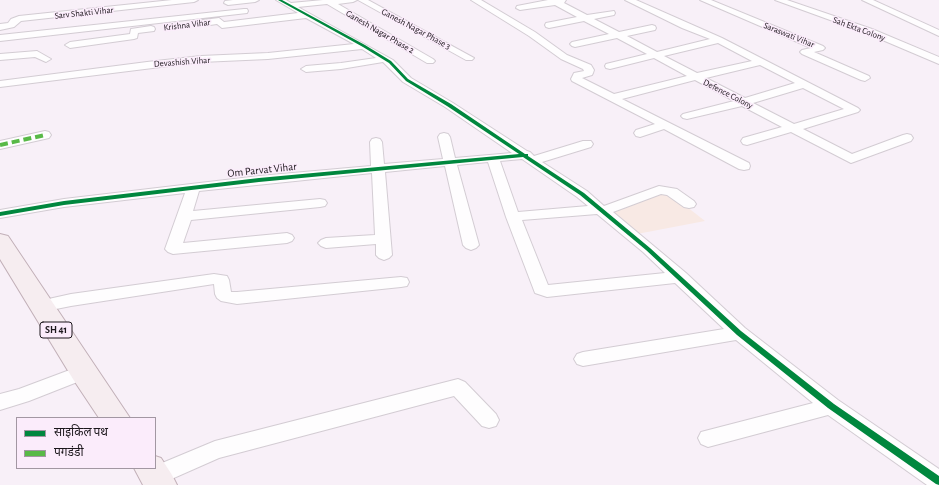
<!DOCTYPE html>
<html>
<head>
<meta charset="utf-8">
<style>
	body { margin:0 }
	#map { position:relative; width:939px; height:485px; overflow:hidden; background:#f8f0f8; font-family:"Alegreya Sans","Noto Sans Devanagari",sans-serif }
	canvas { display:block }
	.legend { position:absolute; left:16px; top:417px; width:140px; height:52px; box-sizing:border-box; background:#fbecfb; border:1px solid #a297a2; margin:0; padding:5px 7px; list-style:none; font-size:12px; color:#1c171c }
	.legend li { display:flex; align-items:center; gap:8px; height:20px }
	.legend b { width:20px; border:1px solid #a297a2 }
</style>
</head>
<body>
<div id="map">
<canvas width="939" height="485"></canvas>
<ul class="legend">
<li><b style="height:5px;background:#00873e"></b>साइकिल पथ</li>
<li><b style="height:5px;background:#58b947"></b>पगडंडी</li>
</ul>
</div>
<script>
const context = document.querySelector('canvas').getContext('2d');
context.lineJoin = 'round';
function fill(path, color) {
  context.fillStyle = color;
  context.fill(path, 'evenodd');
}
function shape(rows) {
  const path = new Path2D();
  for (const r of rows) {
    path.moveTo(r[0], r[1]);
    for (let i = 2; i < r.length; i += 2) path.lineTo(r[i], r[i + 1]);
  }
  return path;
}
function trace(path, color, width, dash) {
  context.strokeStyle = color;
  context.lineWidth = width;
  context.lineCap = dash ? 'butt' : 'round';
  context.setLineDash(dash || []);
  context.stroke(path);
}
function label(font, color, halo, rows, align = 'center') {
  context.font = font + ' "Alegreya Sans",sans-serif';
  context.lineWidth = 3;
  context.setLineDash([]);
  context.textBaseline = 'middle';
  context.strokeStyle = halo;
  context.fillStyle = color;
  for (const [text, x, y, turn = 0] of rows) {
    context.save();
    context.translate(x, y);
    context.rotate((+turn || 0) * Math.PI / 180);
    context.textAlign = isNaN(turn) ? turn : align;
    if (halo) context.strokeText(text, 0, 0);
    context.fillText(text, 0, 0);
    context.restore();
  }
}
fill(shape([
	[661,192,668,192,705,221,637,234,609,212]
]), '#f8e9e4');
const street = shape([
	[172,0,198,0,194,2,21,21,14,27,0,30,0,24,8,23,11,19,19,16,172,0],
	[233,0,259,0,255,2,228,5,224,3,225,1,233,0],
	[276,0,286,0,291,3,323,0,357,0,353,2,338,4,433,59,435,61,433,63,427,63,327,4,298,7,393,60,411,78,453,103,527,151,530,152,534,156,583,141,591,141,593,144,591,147,542,162,587,191,604,206,659,186,677,189,694,201,696,204,694,207,689,208,684,207,667,195,661,194,613,212,686,273,745,328,838,400,939,469,939,485,927,485,828,415,708,447,701,444,698,438,701,432,813,403,736,340,583,366,577,364,574,359,577,354,583,352,724,329,675,283,547,297,535,293,506,217,488,162,457,165,479,245,476,248,471,250,466,248,463,245,445,166,385,172,392,255,389,258,384,260,379,258,376,255,376,244,326,248,321,246,318,243,321,240,326,238,375,235,372,173,199,191,193,211,320,199,325,200,327,203,325,206,320,207,191,220,183,243,287,233,292,235,294,238,292,241,287,243,173,254,168,252,165,249,185,193,64,207,0,218,0,210,64,199,259,176,371,166,370,142,372,139,376,138,380,139,382,142,384,164,443,159,438,137,440,134,444,133,448,134,450,137,455,158,512,153,445,107,403,82,383,62,341,69,306,72,301,69,306,66,341,63,376,58,362,49,268,59,201,62,0,87,0,81,147,62,201,56,268,53,354,44,306,18,222,28,217,24,203,26,199,23,203,20,219,18,224,22,298,13,276,0],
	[522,159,577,197,588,206,518,212,500,161,522,159],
	[597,214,643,252,665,273,548,285,522,220,597,214],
	[358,0,368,0,474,58,472,60,466,60,358,0],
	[471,0,481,0,535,32,567,55,591,65,594,70,593,73,592,75,582,78,614,94,687,76,654,58,610,69,606,68,605,66,606,64,647,54,617,38,575,47,572,46,570,44,572,42,609,34,584,21,549,28,546,27,545,25,546,23,577,17,555,5,520,10,516,8,517,6,548,0,566,0,564,3,587,15,614,11,615,13,614,15,594,19,619,32,652,25,655,26,656,28,655,30,627,36,657,52,710,39,682,28,625,0,636,0,722,38,858,108,860,110,858,112,803,129,852,154,903,135,907,134,911,135,913,138,911,141,851,163,791,132,747,145,743,144,741,141,743,138,782,127,742,106,687,119,683,118,681,116,683,114,734,101,695,80,622,99,749,163,750,166,749,169,744,170,739,169,664,129,640,137,636,136,634,133,636,130,655,124,572,81,571,79,574,73,584,71,583,69,561,59,529,36,471,0],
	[718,43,752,61,697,73,664,56,718,43],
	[760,65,795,83,745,98,706,78,760,65],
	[803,88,844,109,794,124,753,103,803,88],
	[700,0,711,0,823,46,825,48,823,50,814,52,869,76,870,78,865,81,861,80,802,54,800,52,802,50,811,48,700,0],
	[775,0,787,0,872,29,939,57,939,64,866,33,775,0],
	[862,0,873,0,939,30,939,36,862,0],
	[244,9,247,9,248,11,247,13,0,41,0,35,244,9],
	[151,26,154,27,155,29,154,31,138,33,137,38,134,39,70,48,65,45,70,42,130,34,131,29,151,26],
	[37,51,51,59,46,62,35,57,0,60,0,54,37,51],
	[45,131,49,132,51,135,49,138,0,149,0,141,45,131],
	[214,274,227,276,229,280,231,292,237,292,401,277,407,278,409,282,407,286,401,287,237,304,221,301,217,298,215,294,214,284,71,306,41,312,35,310,33,306,35,302,71,294,214,274],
	[83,365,90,367,92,372,90,377,29,401,0,410,0,394,19,389,83,365],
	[458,379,465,382,496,414,499,420,496,426,489,428,482,426,454,396,219,458,158,485,148,483,145,476,148,469,155,468,155,466,215,441,458,379]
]);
const primary = shape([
	[0,234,8,236,130,418,99,418,73,379,0,259,0,234],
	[155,456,161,458,172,475,177,485,143,485,134,468,155,468,155,456]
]);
trace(street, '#d3ccd3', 2);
trace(primary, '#c2b0b8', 2);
fill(street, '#fefdfe');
fill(primary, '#f6edf0');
trace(shape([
	[0,145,45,135]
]), '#58b947', 4, [8, 4]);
fill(shape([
	[278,0,282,0,365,45,391,61,408,79,451,104,525,154,528,154,528,156,584,193,650,248,741,331,834,404,939,476,939,485,936,484,828,408,737,335,646,250,580,195,523,157,259,182,64,205,0,216,0,212,64,201,259,178,519,154,447,106,406,81,389,63,363,47,278,0]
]), '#00873e');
label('9px', '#1c171c', '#fbecfb', [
	["Sarv Shakti Vihar",84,13,-6],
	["Krishna Vihar",187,25,-7],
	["Ganesh Nagar Phase 3",416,29,28],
	["Sah Ekta Colony",859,29,20],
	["Ganesh Nagar Phase 2",380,32,30],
	["Saraswati Vihar",789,35,22],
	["Devashish Vihar",182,62,-4],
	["Defence Colony",728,94,27]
]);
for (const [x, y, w] of [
	[56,330,32]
]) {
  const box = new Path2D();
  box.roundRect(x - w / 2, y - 8, w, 16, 3);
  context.fillStyle = '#fbecfb';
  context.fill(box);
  trace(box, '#1c171c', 1);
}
label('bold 10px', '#1c171c', null, [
	["SH 41",56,330]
]);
label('11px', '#1c171c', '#fbecfb', [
	["Om Parvat Vihar",262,170,-6]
]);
</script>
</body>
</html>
